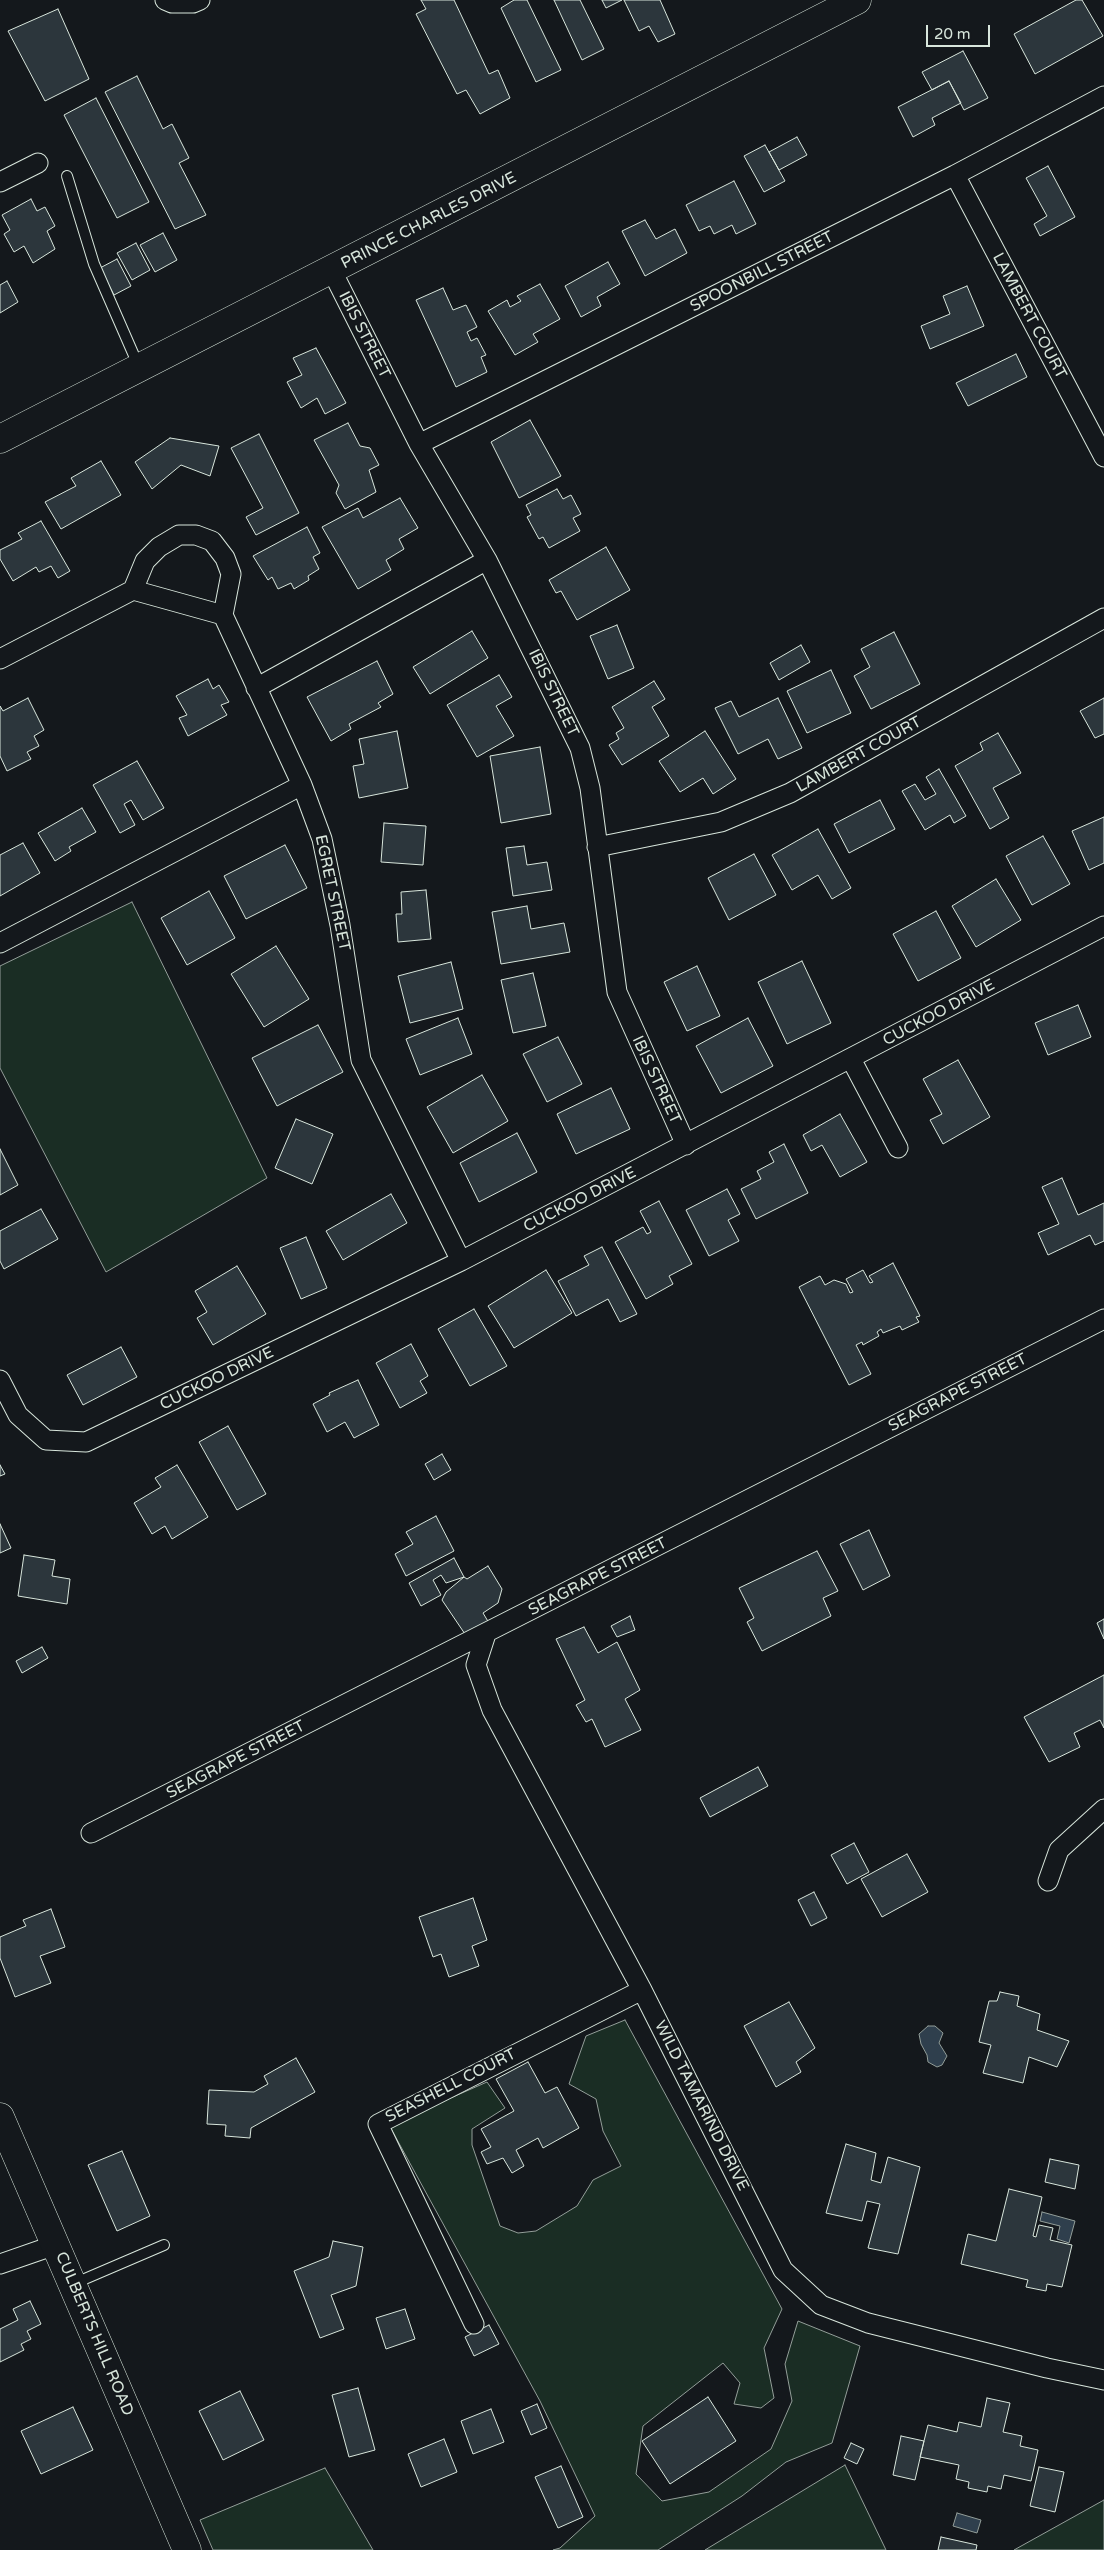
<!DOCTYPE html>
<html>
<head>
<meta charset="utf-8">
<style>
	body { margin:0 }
	#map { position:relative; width:1104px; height:2550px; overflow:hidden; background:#14181c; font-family:"Varela Round",sans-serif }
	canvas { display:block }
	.scale { position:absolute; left:926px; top:25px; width:64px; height:22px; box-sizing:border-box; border:2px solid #d8e6dc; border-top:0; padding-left:6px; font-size:15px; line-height:18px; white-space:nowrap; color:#d8e6dc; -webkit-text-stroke:4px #14181c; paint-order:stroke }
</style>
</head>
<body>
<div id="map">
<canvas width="1104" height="2550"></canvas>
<div class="scale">20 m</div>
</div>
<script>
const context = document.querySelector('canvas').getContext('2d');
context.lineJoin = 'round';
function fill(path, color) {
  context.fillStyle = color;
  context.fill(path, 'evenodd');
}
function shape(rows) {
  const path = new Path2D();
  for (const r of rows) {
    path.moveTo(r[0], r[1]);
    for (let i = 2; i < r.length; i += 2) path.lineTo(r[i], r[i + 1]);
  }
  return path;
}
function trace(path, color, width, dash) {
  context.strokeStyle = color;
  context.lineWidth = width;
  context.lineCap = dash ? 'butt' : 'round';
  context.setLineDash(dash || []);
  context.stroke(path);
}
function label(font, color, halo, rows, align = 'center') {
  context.font = font + ' "Varela Round",sans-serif';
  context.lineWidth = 4;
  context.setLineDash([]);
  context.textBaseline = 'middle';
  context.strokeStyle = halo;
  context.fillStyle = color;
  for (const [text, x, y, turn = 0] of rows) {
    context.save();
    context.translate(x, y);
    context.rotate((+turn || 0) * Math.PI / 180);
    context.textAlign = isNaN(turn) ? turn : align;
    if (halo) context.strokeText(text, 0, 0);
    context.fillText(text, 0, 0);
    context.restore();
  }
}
const green = shape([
	[132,902,267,1178,106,1272,0,1068,0,966,132,902],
	[625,2020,782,2309,764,2348,774,2398,761,2408,734,2404,740,2383,723,2363,643,2426,636,2474,662,2501,709,2492,771,2449,792,2401,785,2364,798,2321,860,2346,832,2443,786,2462,742,2496,658,2550,553,2550,560,2548,595,2516,540,2401,389,2125,487,2082,505,2108,472,2129,472,2145,500,2226,518,2233,536,2231,577,2206,593,2180,621,2166,603,2131,596,2099,569,2084,586,2036,625,2020],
	[845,2465,886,2550,705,2550,845,2465],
	[325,2468,373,2550,213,2550,200,2520,325,2468],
	[1104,2500,1104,2550,1014,2550,1104,2500]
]);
fill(green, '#1a2d24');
trace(green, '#939e99', 1);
const water = shape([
	[928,2026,935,2026,943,2033,939,2043,947,2056,942,2065,937,2067,928,2062,927,2055,921,2044,919,2034,928,2026],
	[1042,2212,1075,2221,1069,2243,1057,2239,1060,2226,1040,2221,1042,2212],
	[957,2513,981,2520,977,2533,953,2526,957,2513]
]);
fill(water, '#2f3f4d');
trace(water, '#939e99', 1);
const building = shape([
	[421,0,454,0,489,74,498,70,510,98,480,114,466,90,457,94,416,14,426,9,421,0],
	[514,0,527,0,561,70,536,82,501,8,514,0],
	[554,0,580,0,604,49,582,60,554,0],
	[602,0,622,0,606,8,602,0],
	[624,0,660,0,675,34,658,42,649,26,639,31,624,0],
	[1076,0,1082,0,1103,36,1035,74,1014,34,1076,0],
	[58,9,89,79,45,101,8,31,58,9],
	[963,51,988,98,964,110,949,81,932,90,922,72,963,51],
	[137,76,163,129,172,124,189,158,179,163,206,215,175,229,105,92,137,76],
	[949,81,961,103,932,118,935,125,913,137,898,107,949,81],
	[96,98,149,202,117,218,64,115,96,98],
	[797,137,807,155,779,170,769,152,797,137],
	[765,145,785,181,764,192,744,156,765,145],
	[1048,166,1075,217,1040,236,1034,224,1047,216,1026,178,1048,166],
	[734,181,756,224,736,234,732,225,714,234,710,226,699,231,686,205,734,181],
	[31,199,37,211,45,207,55,226,47,231,55,249,33,263,24,246,14,252,4,234,10,230,2,215,31,199],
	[645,220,656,239,675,229,687,253,645,276,622,231,645,220],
	[163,233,177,260,155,272,140,245,163,233],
	[136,243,150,270,132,280,117,253,136,243],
	[117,259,131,286,114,295,100,268,117,259],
	[608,262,620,284,597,297,601,306,581,317,565,286,608,262],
	[7,281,18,302,0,313,0,285,7,281],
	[540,284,560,319,533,334,538,342,515,355,488,311,507,300,510,307,521,301,517,296,540,284],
	[967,286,984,326,930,349,921,326,950,314,943,296,967,286],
	[443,288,453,310,466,305,477,327,467,332,471,341,477,338,486,355,481,357,487,372,456,387,416,300,443,288],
	[316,348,346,403,325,414,317,398,301,408,287,382,302,375,293,358,316,348],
	[1016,354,1027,377,968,406,956,383,1016,354],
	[530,420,561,476,519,498,491,442,530,420],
	[348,423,360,446,370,448,379,465,369,470,376,492,345,509,336,493,339,485,314,440,348,423],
	[259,434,299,513,256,535,246,517,263,508,231,448,259,434],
	[170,438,219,446,210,476,181,465,152,489,135,462,170,438],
	[101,461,121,495,61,529,45,502,76,486,71,478,101,461],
	[557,489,563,499,571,495,581,514,573,518,580,531,549,548,543,537,539,539,527,517,531,515,526,505,557,489],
	[400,498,418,528,399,539,404,549,386,560,391,570,358,589,322,527,358,508,363,518,400,498],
	[41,521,70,571,58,578,51,566,39,572,36,567,13,581,0,559,0,550,22,539,18,533,41,521],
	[307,527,320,553,313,557,319,569,308,576,309,580,294,589,291,583,278,589,272,577,268,580,253,556,307,527],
	[606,547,630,590,577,620,561,591,556,593,549,580,606,547],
	[617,625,634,668,608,679,590,636,617,625],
	[472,631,488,658,430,694,413,667,472,631],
	[894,632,920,684,871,709,854,676,870,667,861,649,894,632],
	[801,645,810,662,779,680,770,663,801,645],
	[377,661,393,694,378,703,381,707,349,724,351,729,331,741,307,697,377,661],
	[831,670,851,713,807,733,787,691,831,670],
	[499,675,512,697,496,706,514,736,477,757,447,705,499,675],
	[208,679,213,689,219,685,229,702,221,705,227,715,188,736,179,718,187,715,176,696,208,679],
	[654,681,665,699,652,707,669,736,622,765,609,745,619,739,616,733,624,728,612,707,654,681],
	[28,698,44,730,34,736,39,746,27,752,31,759,7,771,0,756,0,706,3,711,28,698],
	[778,698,802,748,778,759,768,739,738,754,715,708,731,701,739,717,778,698],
	[1104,698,1104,734,1095,738,1080,711,1104,698],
	[397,731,408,788,359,798,353,766,364,764,359,739,397,731],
	[705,731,736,779,713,794,703,778,680,792,659,761,705,731],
	[998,733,1021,773,993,788,1009,818,990,829,955,766,983,750,980,743,998,733],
	[540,747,551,814,501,823,490,756,540,747],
	[137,761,164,808,143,820,131,800,124,804,135,825,120,833,93,785,137,761],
	[939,769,966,816,954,823,950,815,925,830,902,791,915,784,925,800,936,794,926,777,939,769],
	[880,800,895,829,849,853,834,824,880,800],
	[82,808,96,832,69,847,71,851,55,861,38,833,82,808],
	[1104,817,1104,863,1089,870,1072,831,1104,817],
	[384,823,426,826,423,865,381,862,384,823],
	[818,829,851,888,832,899,818,875,792,890,772,855,818,829],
	[1043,836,1070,884,1032,905,1006,856,1043,836],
	[23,843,40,873,0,896,0,855,23,843],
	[285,845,307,888,246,919,224,876,285,845],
	[524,846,527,865,547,862,552,890,513,896,506,848,524,846],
	[754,854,776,895,729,920,708,878,754,854],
	[996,879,1021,920,976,947,952,906,996,879],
	[426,890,431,939,398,942,396,914,402,914,401,892,426,890],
	[209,891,235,938,187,965,161,918,209,891],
	[527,906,531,929,564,923,570,952,501,964,492,912,527,906],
	[936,911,961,958,918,981,893,934,936,911],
	[276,946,309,999,264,1027,231,974,276,946],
	[802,961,831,1023,787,1044,758,982,802,961],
	[451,962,463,1009,410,1023,398,976,451,962],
	[697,966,720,1016,687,1031,664,982,697,966],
	[533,973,546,1026,513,1033,501,980,533,973],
	[1078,1005,1091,1037,1048,1055,1035,1023,1078,1005],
	[458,1018,472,1054,420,1075,406,1039,458,1018],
	[748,1018,773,1066,721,1093,696,1046,748,1018],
	[318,1025,343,1072,277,1106,252,1058,318,1025],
	[558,1037,582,1084,547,1102,523,1054,558,1037],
	[958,1060,990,1117,943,1144,930,1120,942,1114,923,1079,958,1060],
	[482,1075,508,1121,453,1153,427,1107,482,1075],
	[611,1088,630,1129,576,1154,557,1114,611,1088],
	[840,1114,867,1162,840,1177,822,1145,811,1151,803,1135,840,1114],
	[296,1119,333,1134,312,1184,275,1168,296,1119],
	[517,1133,537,1172,479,1202,460,1163,517,1133],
	[784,1144,808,1193,756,1219,741,1189,761,1179,757,1171,774,1162,769,1152,784,1144],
	[0,1149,18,1185,0,1195,0,1149],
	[1062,1178,1078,1215,1104,1203,1104,1241,1095,1245,1090,1235,1048,1255,1038,1233,1059,1224,1042,1187,1062,1178],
	[727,1189,740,1214,728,1220,739,1241,709,1256,686,1210,727,1189],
	[391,1194,407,1223,343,1260,326,1231,391,1194],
	[659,1201,692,1264,669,1276,673,1284,646,1299,615,1242,643,1227,647,1234,651,1232,640,1211,659,1201],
	[41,1209,58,1239,4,1269,0,1261,0,1231,41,1209],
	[306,1237,327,1288,301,1299,280,1248,306,1237],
	[602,1247,637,1314,620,1322,608,1299,576,1316,558,1281,589,1265,584,1256,602,1247],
	[893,1263,920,1316,916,1317,919,1322,902,1330,900,1326,883,1333,881,1329,877,1332,879,1336,863,1345,862,1342,856,1345,871,1374,849,1385,799,1287,820,1276,825,1285,834,1280,846,1284,850,1293,853,1292,846,1279,863,1270,870,1283,873,1282,869,1276,893,1263],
	[237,1266,266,1314,213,1345,197,1318,207,1312,195,1291,237,1266],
	[546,1270,572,1313,514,1348,488,1306,546,1270],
	[474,1309,507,1366,470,1386,438,1329,474,1309],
	[411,1344,428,1376,420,1381,427,1393,400,1408,376,1363,411,1344],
	[121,1347,137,1377,83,1405,67,1375,121,1347],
	[358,1380,379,1425,354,1438,345,1422,327,1432,313,1404,330,1395,329,1393,358,1380],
	[228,1426,266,1494,237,1510,199,1442,228,1426],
	[442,1454,451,1470,434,1480,425,1464,442,1454],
	[0,1465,5,1474,0,1476,0,1465],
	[177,1465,208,1517,172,1539,165,1526,152,1534,134,1503,161,1487,155,1478,177,1465],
	[436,1516,454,1551,406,1576,395,1554,413,1544,406,1532,436,1516],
	[0,1524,11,1548,0,1553,0,1524],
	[869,1530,890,1576,863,1590,840,1544,869,1530],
	[817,1551,838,1591,823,1598,831,1616,762,1651,747,1622,754,1618,739,1588,817,1551],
	[24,1555,55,1560,52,1576,70,1579,67,1604,18,1596,24,1555],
	[454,1558,464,1577,446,1583,441,1575,433,1580,441,1595,421,1606,409,1583,454,1558],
	[488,1566,502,1589,498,1603,483,1613,489,1623,467,1637,442,1600,446,1592,464,1577,467,1579,488,1566],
	[630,1616,635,1630,617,1637,611,1626,630,1616],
	[1104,1619,1104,1639,1097,1623,1104,1619],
	[584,1627,598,1653,617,1642,640,1690,625,1699,641,1730,605,1747,592,1719,586,1722,576,1705,585,1700,556,1639,584,1627],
	[42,1647,48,1658,22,1673,16,1661,42,1647],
	[1104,1675,1104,1728,1100,1720,1074,1733,1080,1747,1049,1762,1024,1717,1104,1675],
	[758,1767,768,1786,710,1817,700,1798,758,1767],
	[854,1843,869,1872,847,1884,831,1855,854,1843],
	[907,1854,928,1892,882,1917,861,1879,907,1854],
	[814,1892,827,1918,811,1926,798,1900,814,1892],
	[473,1898,487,1940,472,1946,479,1966,449,1977,441,1954,433,1957,419,1917,473,1898],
	[51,1909,65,1947,40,1956,51,1983,15,1997,0,1958,0,1937,26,1926,23,1920,51,1909],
	[1000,1992,1019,1996,1017,2006,1040,2014,1037,2030,1069,2041,1057,2067,1029,2057,1023,2083,983,2073,991,2045,979,2042,989,2001,997,2001,1000,1992],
	[789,2002,815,2048,796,2062,801,2072,776,2087,744,2026,789,2002],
	[296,2058,315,2092,251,2128,250,2138,225,2136,226,2125,207,2124,209,2090,254,2092,268,2084,264,2076,296,2058],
	[528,2062,545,2093,557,2087,579,2128,543,2148,538,2138,516,2150,524,2166,512,2173,503,2158,487,2164,481,2152,491,2147,481,2129,514,2111,496,2079,528,2062],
	[846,2144,876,2153,871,2180,881,2183,888,2157,920,2167,898,2254,868,2248,880,2204,867,2201,862,2221,826,2213,846,2144],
	[122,2151,150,2216,117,2231,88,2165,122,2151],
	[1050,2159,1079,2165,1075,2189,1045,2182,1050,2159],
	[1009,2189,1042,2197,1033,2236,1036,2237,1039,2225,1053,2228,1050,2240,1072,2245,1062,2287,1047,2284,1046,2291,1026,2287,1028,2280,961,2264,968,2234,996,2241,1009,2189],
	[333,2241,363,2247,356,2286,331,2295,344,2329,320,2338,294,2271,329,2257,333,2241],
	[30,2301,41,2324,27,2331,31,2339,21,2344,24,2350,0,2362,0,2329,18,2320,13,2309,30,2301],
	[405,2309,415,2339,386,2349,376,2318,405,2309],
	[489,2325,499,2344,474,2356,465,2337,489,2325],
	[358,2388,375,2450,349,2457,332,2395,358,2388],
	[240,2391,264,2440,223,2460,199,2411,240,2391],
	[708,2397,736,2441,670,2484,642,2441,708,2397],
	[987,2398,1010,2403,1003,2432,1022,2436,1020,2446,1038,2450,1031,2481,1004,2475,1001,2489,988,2486,987,2492,968,2488,969,2482,956,2479,959,2465,920,2457,928,2425,957,2432,959,2422,981,2427,987,2398],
	[537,2404,547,2428,531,2435,521,2411,537,2404],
	[73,2407,93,2450,41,2474,21,2431,73,2407],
	[491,2409,504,2442,473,2454,461,2421,491,2409],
	[901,2436,924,2441,915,2480,893,2475,901,2436],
	[444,2439,457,2472,421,2487,408,2454,444,2439],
	[851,2443,864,2449,857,2464,844,2458,851,2443],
	[561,2466,583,2517,558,2528,535,2477,561,2466],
	[1039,2467,1064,2472,1055,2512,1030,2506,1039,2467],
	[941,2537,977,2545,976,2550,938,2550,941,2537]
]);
fill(building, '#2c363c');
trace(building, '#d8e6dc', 1);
const lane = shape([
	[67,176,94,264,139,367],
	[73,2284,164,2245]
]);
const street = shape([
	[165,0,172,3,193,3,200,0],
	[955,175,1104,457],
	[0,182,38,163],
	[332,271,419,444,487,560,580,748,590,788,617,992,686,1145],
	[419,444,955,175,1104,96],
	[133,590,223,615,302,785,322,839,340,925,361,1060,461,1261],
	[0,659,133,590,145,561,159,547,179,535,196,535,212,541,225,558,231,574,223,615],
	[256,688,487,560],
	[597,847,721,822,790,793,1104,618],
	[0,943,302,785],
	[851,1059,898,1148],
	[0,1380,18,1415,46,1440,86,1442,461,1261,1104,926],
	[486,1634,476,1665,492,1710,642,1990,783,2270,821,2305,868,2323,1047,2368,1104,2380],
	[91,1833,1104,1319],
	[1048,1881,1059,1850,1104,1809],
	[0,2264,55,2245],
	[474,2324,378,2124,642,1990]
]);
const secondary = shape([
	[0,2117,187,2550]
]);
const highway = shape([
	[0,439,857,0]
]);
trace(lane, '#d8e6dc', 12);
trace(street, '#d8e6dc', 21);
trace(secondary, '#d8e6dc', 29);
trace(highway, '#d8e6dc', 29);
trace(lane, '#14181c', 10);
trace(street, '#14181c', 19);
trace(secondary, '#14181c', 28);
trace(highway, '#14181c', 28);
label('16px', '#d8e6dc', '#14181c', [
	["PRINCE CHARLES DRIVE",429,221,-27],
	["SPOONBILL STREET",762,272,-27],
	["LAMBERT COURT",1029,316,62],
	["IBIS STREET",364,335,63],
	["IBIS STREET",553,693,64],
	["LAMBERT COURT",859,755,-29],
	["EGRET STREET",332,893,78],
	["CUCKOO DRIVE",939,1013,-28],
	["IBIS STREET",656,1080,65],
	["CUCKOO DRIVE",580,1200,-27],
	["CUCKOO DRIVE",217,1379,-26],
	["SEAGRAPE STREET",958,1393,-27],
	["SEAGRAPE STREET",598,1577,-27],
	["SEAGRAPE STREET",236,1760,-27],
	["SEASHELL COURT",451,2086,-27],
	["WILD TAMARIND DRIVE",701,2106,63],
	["CULBERTS HILL ROAD",94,2334,67]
]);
</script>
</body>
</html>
